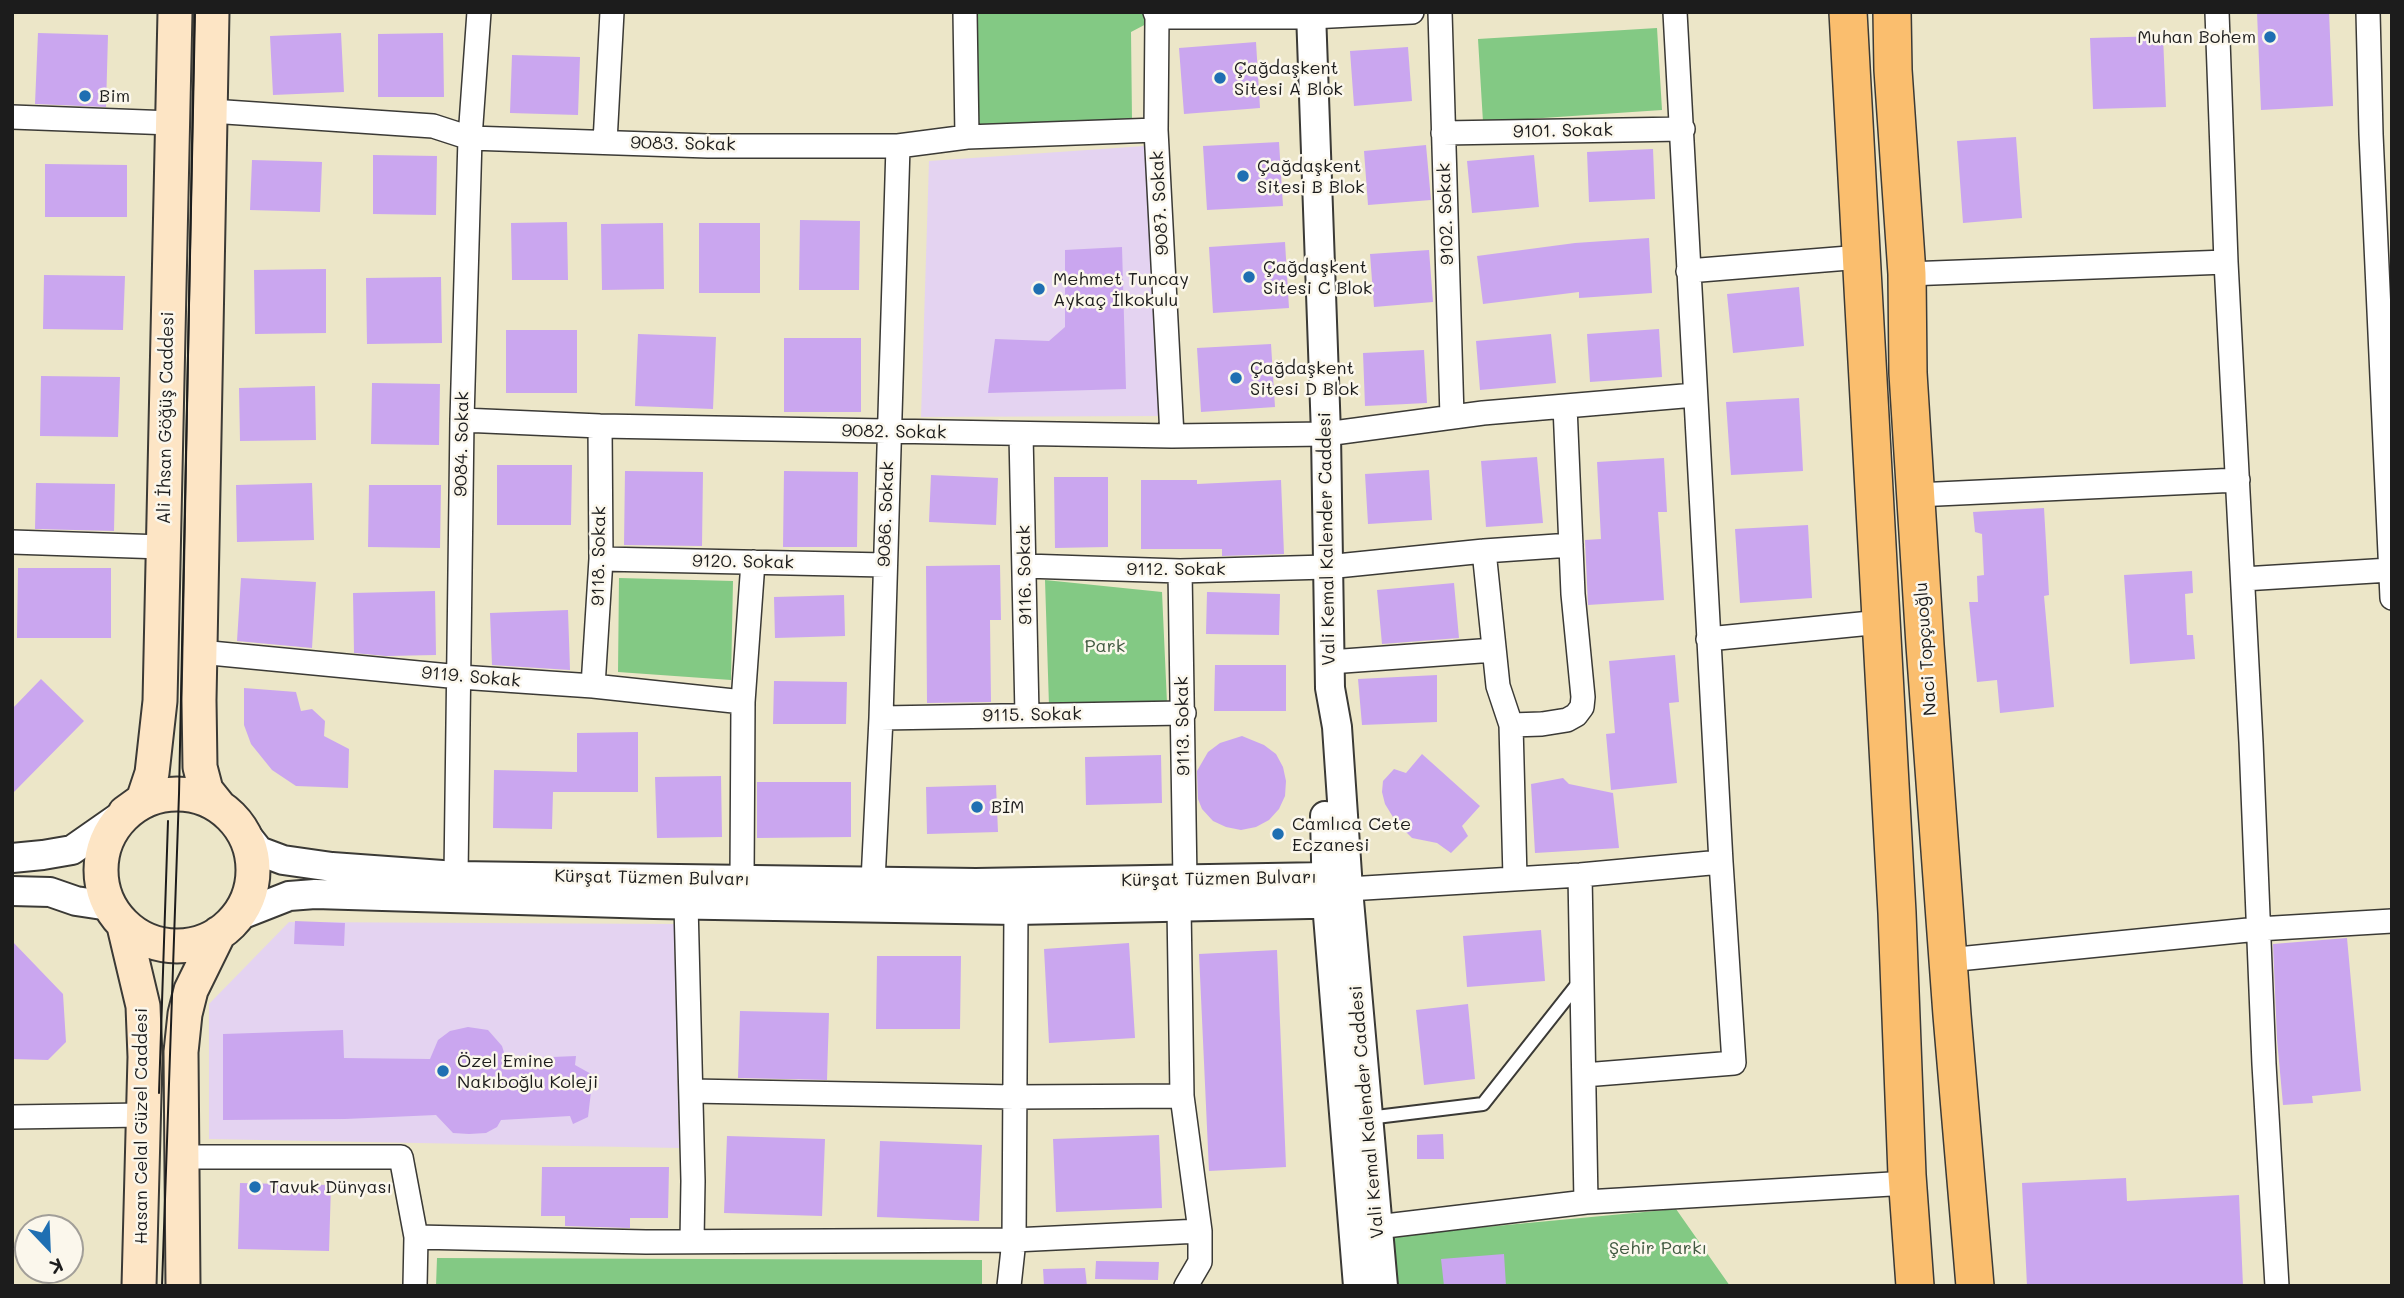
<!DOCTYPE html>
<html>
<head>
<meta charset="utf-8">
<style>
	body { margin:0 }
	#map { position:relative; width:2404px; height:1298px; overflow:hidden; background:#ece6c8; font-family:Mali,sans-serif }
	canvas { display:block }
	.frame { position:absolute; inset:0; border:14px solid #1c1c1c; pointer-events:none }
	.north { position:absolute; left:14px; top:1214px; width:70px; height:70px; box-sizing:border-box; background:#fbf7ec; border:2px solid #a29f99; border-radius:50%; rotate:157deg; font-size:19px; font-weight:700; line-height:28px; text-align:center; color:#1c1c1c }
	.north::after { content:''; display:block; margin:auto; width:24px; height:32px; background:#1f6fb2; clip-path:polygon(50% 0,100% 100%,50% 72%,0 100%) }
</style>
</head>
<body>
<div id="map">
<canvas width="2404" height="1298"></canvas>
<div class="frame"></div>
<div class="north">K</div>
</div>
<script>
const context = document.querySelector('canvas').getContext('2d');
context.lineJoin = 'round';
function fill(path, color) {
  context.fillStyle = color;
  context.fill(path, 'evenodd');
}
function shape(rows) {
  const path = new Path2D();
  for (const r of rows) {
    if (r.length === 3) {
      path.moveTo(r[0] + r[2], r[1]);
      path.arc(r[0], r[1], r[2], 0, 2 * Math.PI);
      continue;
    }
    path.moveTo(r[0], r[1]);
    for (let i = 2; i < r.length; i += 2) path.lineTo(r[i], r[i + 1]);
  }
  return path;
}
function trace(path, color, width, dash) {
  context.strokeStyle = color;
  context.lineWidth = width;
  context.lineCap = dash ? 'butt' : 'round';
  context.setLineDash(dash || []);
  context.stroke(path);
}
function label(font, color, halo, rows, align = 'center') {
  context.font = font + ' Mali,sans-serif';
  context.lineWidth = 5;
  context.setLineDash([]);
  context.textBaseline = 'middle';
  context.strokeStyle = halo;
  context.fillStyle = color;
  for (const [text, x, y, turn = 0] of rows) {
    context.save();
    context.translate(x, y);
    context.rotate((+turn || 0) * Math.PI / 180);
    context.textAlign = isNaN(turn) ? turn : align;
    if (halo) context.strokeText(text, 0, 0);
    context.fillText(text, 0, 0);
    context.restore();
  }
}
fill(shape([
	[1145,146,1159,416,921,417,929,161],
	[289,922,674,924,679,1148,209,1139,209,1004]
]), '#e4d3f1');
fill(shape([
	[976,12,1145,12,1150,22,1131,32,1132,120,977,127],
	[1657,28,1662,110,1483,122,1478,39],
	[619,578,733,581,731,680,618,672],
	[1045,580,1162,592,1167,703,1049,706],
	[1676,1209,1730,1286,1397,1286,1390,1236],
	[437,1258,982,1260,982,1286,436,1286]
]), '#83c984');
fill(shape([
	[2257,12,2329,12,2333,106,2261,110],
	[38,33,108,35,106,107,35,104],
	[341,33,344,92,273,95,270,36],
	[443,33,444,97,378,97,378,34],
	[2163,36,2166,107,2093,109,2090,38],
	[1256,42,1260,108,1184,114,1179,48],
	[1408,47,1412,101,1354,106,1350,51],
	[512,55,580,57,578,115,510,113],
	[2016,137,2022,218,1963,223,1957,141],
	[1279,142,1283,206,1207,210,1203,146],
	[1426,145,1431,200,1368,205,1364,151],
	[1653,149,1655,199,1589,202,1587,152],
	[373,155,437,156,436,215,373,214],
	[1534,155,1539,207,1472,213,1467,161],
	[252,160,322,162,320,212,250,210],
	[45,164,127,165,127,217,45,217],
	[800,220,860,221,859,290,799,290],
	[567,222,568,280,512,280,511,223],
	[663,223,664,289,602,290,601,224],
	[699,223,760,223,760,293,699,293],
	[1649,238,1652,293,1579,298,1579,292,1483,304,1477,256,1575,243],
	[1285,242,1289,308,1213,313,1209,247],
	[1122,247,1126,389,988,393,995,339,1049,341,1065,327,1065,250],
	[1429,250,1433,302,1374,307,1370,254],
	[326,269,326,333,255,334,254,270],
	[44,275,125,276,123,330,43,329],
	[441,277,442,343,367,344,366,278],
	[1799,287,1804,346,1733,353,1727,294],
	[1659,329,1662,377,1590,382,1587,334],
	[506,330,577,330,577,393,506,393],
	[638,334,716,337,713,409,635,406],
	[1551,334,1556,383,1480,390,1476,341],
	[784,338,861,338,861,412,784,412],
	[1271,344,1275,407,1201,412,1197,348],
	[1424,350,1427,403,1365,406,1363,353],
	[41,376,120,377,118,437,40,436],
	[372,383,440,384,439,445,371,444],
	[315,386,316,440,240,441,239,388],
	[1799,398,1803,471,1731,475,1726,402],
	[1537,457,1543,523,1486,527,1481,461],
	[1664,458,1667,512,1658,512,1664,600,1588,605,1585,540,1601,539,1597,462],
	[497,465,572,465,571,525,497,525],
	[1429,470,1432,520,1368,524,1365,474],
	[625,471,703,472,702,546,624,545],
	[784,471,858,472,857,547,783,547],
	[931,475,998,478,996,525,929,522],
	[1054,477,1108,477,1108,547,1055,548],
	[1141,480,1197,480,1197,484,1281,480,1284,554,1222,556,1222,549,1141,549],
	[36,483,115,484,114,531,35,529],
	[312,483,314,540,237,542,236,485],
	[369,485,441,485,440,548,368,547],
	[2044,508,2049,595,2044,596,2054,707,2000,713,1997,680,1977,682,1969,602,1978,602,1977,576,1984,575,1982,534,1975,532,1973,512],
	[1808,525,1812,598,1740,603,1735,529],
	[1000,565,1001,620,990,620,991,702,927,703,926,566],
	[18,568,111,568,111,638,17,638],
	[2192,571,2193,593,2185,594,2187,635,2193,635,2195,659,2130,664,2124,575],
	[241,578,316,582,312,648,237,641],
	[1454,583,1459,638,1382,644,1377,590],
	[435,591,436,655,386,656,354,653,353,593],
	[1207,592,1280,594,1279,635,1206,634],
	[844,595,845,636,775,638,774,597],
	[568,610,570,670,492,665,490,613],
	[1675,655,1679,702,1669,703,1677,783,1611,790,1606,734,1615,733,1609,661],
	[1215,665,1286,665,1286,711,1214,711],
	[1437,675,1437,722,1362,725,1358,679],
	[41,679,84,721,12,794,12,709],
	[774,681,847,682,846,724,773,724],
	[244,688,296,692,301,711,312,709,325,721,324,736,349,749,348,788,296,786,272,770,251,744,244,725],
	[638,732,638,792,553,792,552,829,493,828,494,770,577,772,577,733],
	[1242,736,1264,745,1276,754,1283,767,1286,781,1285,796,1279,809,1269,820,1256,827,1241,830,1226,827,1213,821,1202,809,1198,799,1197,771,1208,752,1220,743],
	[1422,754,1480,806,1462,826,1468,836,1451,853,1437,843,1412,838,1396,822,1385,804,1382,792,1383,781,1394,769,1406,773],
	[1161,755,1162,803,1086,805,1085,757],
	[721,776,722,837,657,838,655,777],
	[1563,778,1569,784,1613,793,1619,848,1535,853,1531,784],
	[757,782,851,782,851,837,757,838],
	[996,785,998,832,927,834,926,787],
	[295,921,345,923,344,946,294,944],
	[1541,930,1545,981,1467,987,1463,936],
	[2347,938,2361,1091,2312,1096,2313,1103,2283,1105,2277,1039,2273,944],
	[12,941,63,994,66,1042,48,1060,12,1059],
	[1129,943,1135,1038,1049,1043,1044,949],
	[1277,950,1286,1167,1209,1171,1199,954],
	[877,956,961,956,960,1029,876,1029],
	[1468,1004,1475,1079,1424,1085,1416,1010],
	[740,1011,829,1013,827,1080,738,1078],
	[468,1027,488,1030,502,1046,506,1059,576,1056,575,1065,593,1075,588,1117,573,1124,570,1116,501,1120,497,1127,486,1133,469,1134,453,1133,436,1115,345,1119,223,1120,223,1034,343,1030,344,1058,430,1059,438,1040,450,1031],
	[1443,1134,1444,1159,1417,1159,1417,1135],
	[1159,1135,1162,1208,1056,1212,1053,1139],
	[727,1136,825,1139,822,1216,724,1213],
	[880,1141,982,1145,979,1221,877,1217],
	[542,1167,669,1167,668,1218,630,1218,630,1228,565,1226,565,1216,541,1216],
	[2126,1178,2127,1201,2239,1195,2243,1286,2027,1286,2022,1183],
	[240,1183,331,1185,329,1251,238,1249],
	[1504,1254,1506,1286,1444,1286,1441,1259],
	[1096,1261,1159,1262,1158,1280,1095,1279],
	[1085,1268,1087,1286,1044,1286,1043,1269]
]), '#caa6ef');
const service = shape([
	[1368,1118,1483,1104,1580,981]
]);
const minor = shape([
	[965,12,967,137],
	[1155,12,1157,17,1156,130,1172,436],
	[1440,12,1452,417],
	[2217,12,2226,262,2251,742,2264,1064,2277,1286],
	[2368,12,2371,134,2392,598],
	[1157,17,1311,17,1412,12],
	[211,111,433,126,470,138,708,146,898,146,967,137,1156,130],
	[12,117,172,123],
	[1443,133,1683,129],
	[605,142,612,12],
	[1688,271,1861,257],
	[1907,274,2226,262],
	[462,420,600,426,1172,436,1326,434,1483,413,1695,395],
	[1021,434,1027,715],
	[1916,495,2238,480],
	[12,542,163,547],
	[1484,551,1498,686,1511,725],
	[601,559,885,565],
	[1025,566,1180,571,1327,567,1484,551,1571,545],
	[1180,571,1185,881],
	[2243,579,2390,570],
	[1708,639,1881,622],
	[200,652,460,677,593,686,743,702],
	[1330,662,1494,650],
	[593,686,601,559,600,426],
	[881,718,1184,713],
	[1580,875,1586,1202],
	[456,876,462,420,470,138,479,12],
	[1515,878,1511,725,1542,724,1567,720,1576,715,1582,707,1583,697,1573,594,1565,406],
	[742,880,743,702,753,562],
	[873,881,881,718,898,146],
	[1348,889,1580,875,1721,862,1675,12],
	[686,904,693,1181,692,1241],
	[1179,907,1182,1096,1200,1231,1200,1262,1186,1286],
	[1948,960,2258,929,2392,921],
	[1584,1075,1734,1063,1721,862],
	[691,1091,1014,1097,1182,1096],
	[12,1117,143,1115],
	[181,1157,401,1157,416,1237,415,1286],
	[1377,1227,1586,1202,1908,1183],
	[416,1237,646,1242,1014,1240,1200,1231],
	[1009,1286,1014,1240,1016,910]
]);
const tertiary = shape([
	[1311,12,1326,434,1330,688,1337,727,1348,889,1383,1286],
	[1325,816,1327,903,1358,1286],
	[236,822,259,851,283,860,332,867,456,876,976,883,1326,877,1348,889,1327,903,1309,904,1016,910,654,904,315,894,289,896,238,916],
	[12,858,43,855,72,850,125,813],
	[12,891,50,892,76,901,109,906]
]);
const secondary = shape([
	[212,12,199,700,200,767,206,790,218,805],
	[177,870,76],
	[125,813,143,800,152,773,160,701,175,12],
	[124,926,143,1006,145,1057,139,1286],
	[183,1286,181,1052,185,1014,191,990,219,933]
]);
const primary = shape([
	[1848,12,1897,913,1907,1175,1915,1286],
	[1892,12,1893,70,1907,274,1908,373,1925,645,1952,1015,1975,1286]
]);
trace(service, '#3b3a36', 16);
trace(minor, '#3b3a36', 26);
trace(tertiary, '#3b3a36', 32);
trace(secondary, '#3b3a36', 37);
trace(primary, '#3b3a36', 40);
trace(service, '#fff', 12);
trace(minor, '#fff', 23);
trace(tertiary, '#fff', 28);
trace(secondary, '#fde5c5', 33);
trace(primary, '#fabe6e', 37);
trace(shape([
	[159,1093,168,821],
	[162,1286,179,794,195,12]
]), '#1c1c1c', 2);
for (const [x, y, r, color] of [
	[2270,37,7,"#1f6fb2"],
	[1220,78,7,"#1f6fb2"],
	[85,96,7,"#1f6fb2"],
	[1243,176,7,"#1f6fb2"],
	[1249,277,7,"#1f6fb2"],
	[1039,289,7,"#1f6fb2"],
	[1236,378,7,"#1f6fb2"],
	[977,807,7,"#1f6fb2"],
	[1278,834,7,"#1f6fb2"],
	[443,1071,7,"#1f6fb2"],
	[255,1187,7,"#1f6fb2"]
]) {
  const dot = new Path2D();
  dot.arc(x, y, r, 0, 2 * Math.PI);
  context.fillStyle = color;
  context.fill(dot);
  trace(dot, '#fbf7ec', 2.5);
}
label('18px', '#1c1c1c', '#fbf7ec', [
	["Muhan Bohem",2256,37,"right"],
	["Çağdaşkent",1234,68],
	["Sitesi A Blok",1234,89],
	["Bim",99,96],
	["Çağdaşkent",1257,166],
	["Sitesi B Blok",1257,187],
	["Çağdaşkent",1263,267],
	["Sitesi C Blok",1263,288],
	["Mehmet Tuncay",1053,279],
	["Aykaç İlkokulu",1053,300],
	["Çağdaşkent",1250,368],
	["Sitesi D Blok",1250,389],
	["BİM",991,807],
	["Camlıca Cete",1292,824],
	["Eczanesi",1292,845],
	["Özel Emine",457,1061],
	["Nakıboğlu Koleji",457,1082],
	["Tavuk Dünyası",269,1187]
], 'left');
label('18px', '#1c1c1c', '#fbf7ec', [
	["9101. Sokak",1563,131,-1],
	["9083. Sokak",683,144,1],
	["9087. Sokak",1160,203,-93],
	["9102. Sokak",1446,214,-92],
	["Ali İhsan Göğüş Caddesi",166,418,-89],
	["9082. Sokak",894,432,1],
	["9084. Sokak",462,444,-89],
	["9086. Sokak",886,514,-88],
	["Vali Kemal Kalender Caddesi",1327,539,-91],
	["9118. Sokak",599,556,-89],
	["9120. Sokak",743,562,1],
	["9112. Sokak",1176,569],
	["9116. Sokak",1025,575,-91],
	["Naci Topçuoğlu",1926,649,-94],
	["9119. Sokak",471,677,5],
	["9115. Sokak",1032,715,-1],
	["9113. Sokak",1183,726,-91],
	["Kürşat Tüzmen Bulvarı",652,878,1],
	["Kürşat Tüzmen Bulvarı",1219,879,-1],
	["Vali Kemal Kalender Caddesi",1367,1112,-95],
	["Hasan Celal Güzel Caddesi",141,1126,-90]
]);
label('18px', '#405940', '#fbf7ec', [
	["Park",1105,646],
	["Şehir Parkı",1658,1248]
]);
</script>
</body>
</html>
